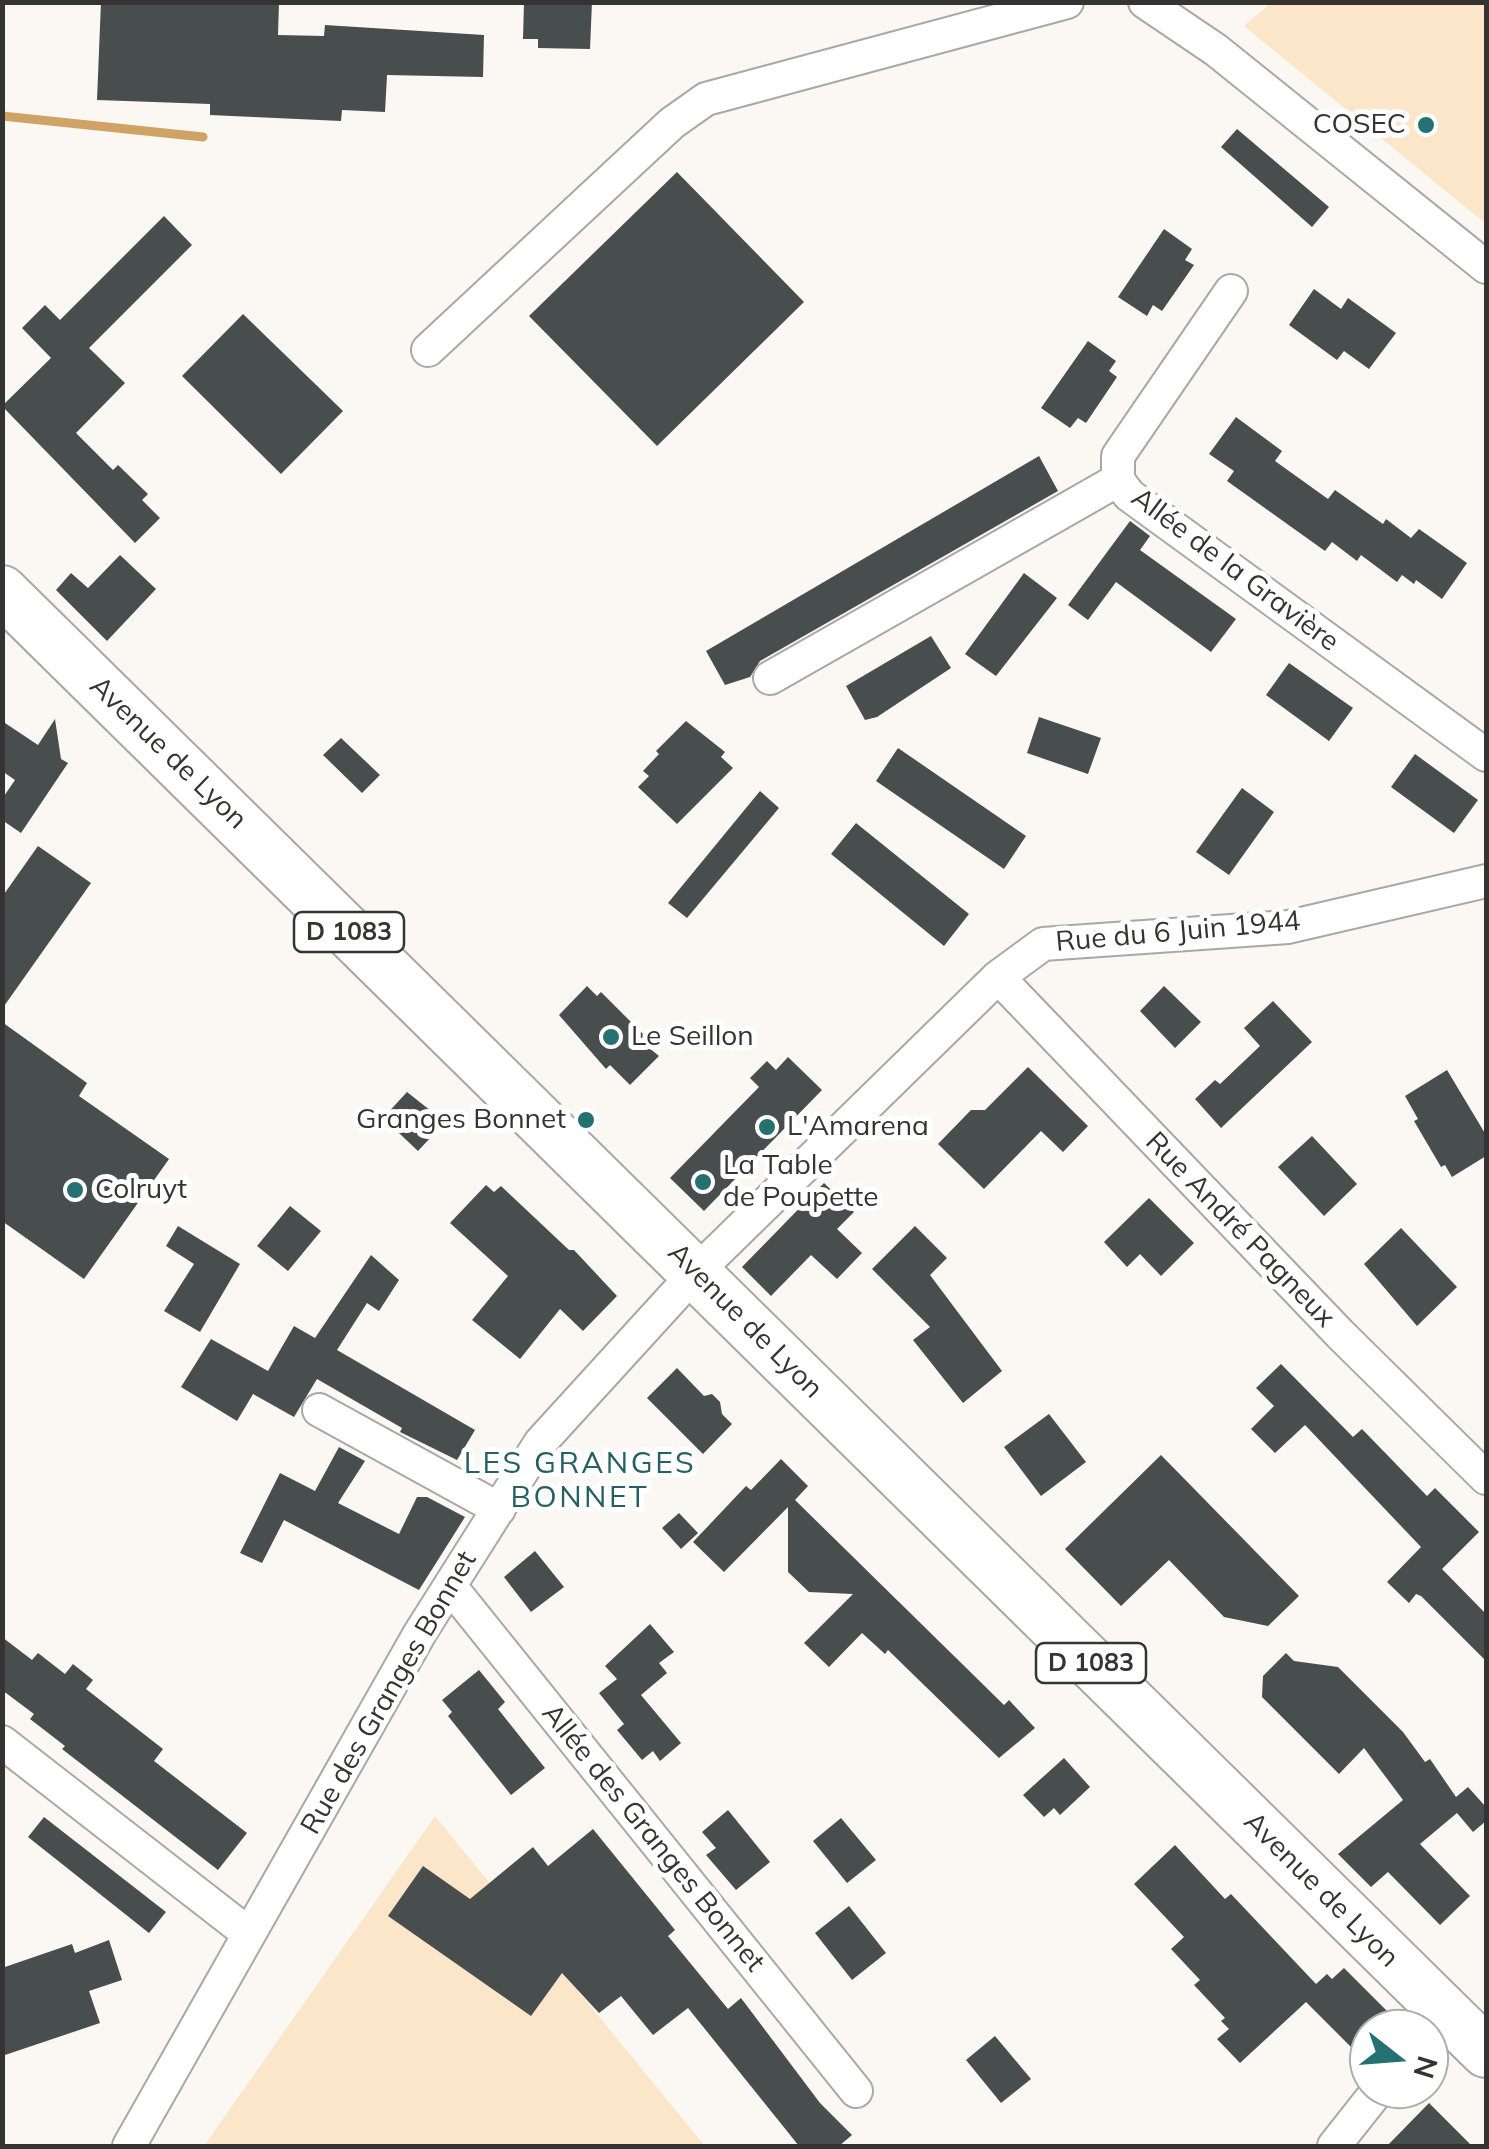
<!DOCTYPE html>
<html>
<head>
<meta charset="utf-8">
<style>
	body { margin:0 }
	#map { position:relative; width:1489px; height:2149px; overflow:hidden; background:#fbf8f4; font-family:Mulish,sans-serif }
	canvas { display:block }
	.frame { position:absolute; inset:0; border:5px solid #353433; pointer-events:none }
	.north { position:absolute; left:1349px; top:2009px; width:100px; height:100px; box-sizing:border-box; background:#fff; border:2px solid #aeaead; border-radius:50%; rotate:107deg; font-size:28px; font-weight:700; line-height:40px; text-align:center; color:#353433 }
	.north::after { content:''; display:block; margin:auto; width:35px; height:45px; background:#257071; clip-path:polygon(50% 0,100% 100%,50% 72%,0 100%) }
</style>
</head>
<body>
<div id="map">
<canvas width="1489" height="2149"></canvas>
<div class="frame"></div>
<div class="north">N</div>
</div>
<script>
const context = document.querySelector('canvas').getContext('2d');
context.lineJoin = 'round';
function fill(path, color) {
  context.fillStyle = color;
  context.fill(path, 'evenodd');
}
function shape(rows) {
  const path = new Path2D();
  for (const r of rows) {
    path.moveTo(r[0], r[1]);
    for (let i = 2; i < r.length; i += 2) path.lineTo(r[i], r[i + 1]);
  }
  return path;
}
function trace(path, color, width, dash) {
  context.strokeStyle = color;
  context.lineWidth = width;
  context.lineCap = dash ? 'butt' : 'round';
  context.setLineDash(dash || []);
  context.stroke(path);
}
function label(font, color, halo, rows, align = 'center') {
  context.font = font + ' Mulish,sans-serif';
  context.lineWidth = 10;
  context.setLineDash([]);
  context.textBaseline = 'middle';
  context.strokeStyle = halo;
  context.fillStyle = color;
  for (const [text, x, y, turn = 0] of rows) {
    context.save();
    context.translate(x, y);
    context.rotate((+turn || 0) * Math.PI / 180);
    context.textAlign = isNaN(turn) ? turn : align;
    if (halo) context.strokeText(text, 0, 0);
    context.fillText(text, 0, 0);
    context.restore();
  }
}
fill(shape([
	[1271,3,1486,3,1486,224,1244,26],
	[435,1816,704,2145,706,2146,204,2146]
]), '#fce6c9');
trace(shape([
	[2,116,203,137]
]), '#cea365', 9);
fill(shape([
	[101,2,279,2,278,35,324,36,325,25,484,35,483,77,387,75,385,112,342,110,341,121,210,115,210,104,97,100],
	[524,2,592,2,590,49,538,48,538,39,523,39],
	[1237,129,1329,207,1312,227,1221,147],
	[677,172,804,302,657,446,529,316],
	[164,216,192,245,89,348,125,383,76,433,113,470,118,465,148,494,142,500,160,518,135,543,2,406,51,358,22,328,45,305,60,320],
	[1164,229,1192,249,1185,260,1194,265,1162,311,1153,305,1147,316,1118,297],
	[1314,289,1341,309,1348,298,1396,333,1369,369,1344,351,1337,360,1289,325],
	[243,314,343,411,281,474,182,376],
	[1088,341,1116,361,1109,371,1117,377,1086,423,1078,418,1070,428,1041,408],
	[1236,417,1282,451,1275,461,1328,499,1335,490,1383,524,1386,519,1411,538,1419,529,1467,563,1442,599,1416,580,1414,584,1402,575,1397,582,1361,555,1357,561,1332,542,1325,551,1227,481,1234,471,1209,454],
	[1039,456,1058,491,760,661,750,677,725,685,706,651],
	[1130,521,1150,536,1140,550,1236,619,1211,652,1116,582,1088,620,1068,605],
	[120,555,156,589,107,641,56,590,71,573,88,588],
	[1024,573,1057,598,996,676,965,654],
	[931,636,951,668,877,717,865,720,846,686],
	[1289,663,1353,708,1329,741,1266,695],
	[1039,717,1101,738,1088,774,1027,753],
	[55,719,61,759,68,763,21,833,2,820,2,799,15,780,2,771,2,721,38,745],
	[686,721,725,752,721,757,733,768,677,824,638,787,649,776,643,771,659,754,656,751],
	[341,738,380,775,362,793,323,755],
	[898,748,1026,836,1004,869,876,781],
	[1415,754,1478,800,1454,833,1391,787],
	[1242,788,1274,812,1229,875,1196,852],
	[760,791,779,808,687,918,668,903],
	[856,823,969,914,944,946,831,854],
	[38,846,91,883,2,1009,2,897],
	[587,986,597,996,601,992,652,1043,648,1047,659,1056,630,1085,610,1065,606,1069,559,1015],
	[1164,986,1201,1022,1175,1048,1140,1011],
	[1273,1001,1312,1042,1221,1128,1195,1099,1215,1080,1220,1084,1260,1046,1244,1028],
	[2,1022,87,1083,79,1096,169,1159,84,1279,2,1221],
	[788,1057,822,1090,704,1211,670,1178,759,1087,750,1078,767,1061,776,1070],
	[1028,1067,1088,1126,1063,1152,1041,1131,984,1189,938,1144,971,1110,985,1110],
	[1447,1070,1486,1135,1486,1156,1452,1177,1445,1165,1441,1167,1414,1121,1418,1119,1405,1096],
	[407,1092,445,1122,418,1151,383,1118],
	[1312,1136,1357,1184,1324,1216,1278,1167],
	[824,1183,854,1212,837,1229,862,1253,837,1279,811,1255,771,1296,742,1267],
	[486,1185,494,1192,501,1186,569,1250,574,1250,617,1296,583,1331,560,1309,520,1359,472,1320,508,1276,450,1223],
	[1149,1198,1194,1243,1161,1276,1140,1254,1127,1267,1104,1242],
	[290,1206,321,1231,288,1271,257,1246],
	[178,1226,240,1264,200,1332,164,1311,194,1264,166,1246],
	[915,1226,947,1258,930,1275,1002,1371,963,1403,913,1340,930,1327,872,1269],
	[1401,1228,1457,1287,1417,1326,1364,1264],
	[371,1255,399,1280,379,1311,367,1303,337,1350,475,1430,457,1460,400,1432,402,1428,317,1379,294,1417,253,1394,237,1421,181,1387,211,1339,268,1371,294,1326,315,1338],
	[1281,1364,1353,1437,1362,1429,1427,1496,1435,1488,1479,1532,1442,1569,1486,1614,1486,1661,1421,1596,1416,1594,1409,1603,1387,1582,1421,1547,1305,1425,1275,1453,1251,1429,1274,1406,1256,1388],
	[677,1368,704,1396,712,1394,720,1402,722,1414,732,1424,703,1454,647,1398],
	[1049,1414,1086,1462,1041,1496,1004,1447],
	[339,1447,365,1461,338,1503,399,1534,417,1497,427,1497,465,1517,419,1590,284,1520,262,1563,240,1553,280,1473,315,1491],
	[1161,1455,1299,1596,1268,1626,1224,1617,1169,1560,1121,1606,1065,1549],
	[781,1459,808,1486,795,1500,1004,1705,1009,1700,1035,1728,999,1758,888,1650,885,1654,862,1633,829,1667,804,1643,853,1594,809,1592,788,1572,788,1507,724,1572,693,1542,746,1486,751,1490],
	[679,1513,698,1533,681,1549,662,1528],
	[535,1551,564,1587,531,1612,504,1577],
	[650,1624,674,1652,659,1663,667,1673,641,1695,681,1743,660,1761,653,1751,642,1760,617,1730,624,1724,599,1693,617,1679,605,1666],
	[2,1637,32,1660,38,1653,65,1674,73,1664,93,1680,86,1689,163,1749,154,1761,247,1833,218,1870,62,1749,65,1746,30,1719,34,1714,2,1690],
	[1286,1653,1294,1661,1338,1667,1403,1732,1425,1762,1430,1759,1456,1797,1468,1787,1486,1807,1486,1821,1473,1832,1457,1813,1420,1844,1470,1896,1440,1925,1388,1872,1371,1887,1338,1854,1403,1800,1364,1748,1339,1774,1262,1697,1263,1676],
	[479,1670,505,1702,498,1709,545,1768,511,1795,448,1716,452,1712,442,1700],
	[1064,1758,1090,1787,1060,1815,1054,1808,1044,1817,1023,1795],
	[728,1810,770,1862,736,1890,706,1855,716,1848,702,1832],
	[44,1817,166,1912,149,1933,28,1837],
	[841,1818,876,1860,847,1883,813,1841],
	[593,1829,675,1930,668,1936,728,2009,741,1998,820,2103,852,2135,839,2146,799,2146,688,2008,653,2035,621,1996,599,2013,562,1973,531,2016,388,1916,423,1866,470,1899,533,1847,548,1866],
	[1175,1845,1225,1899,1231,1894,1316,1984,1327,1974,1332,1979,1344,1968,1405,2029,1369,2029,1369,2065,1306,2002,1240,2063,1217,2039,1229,2029,1221,2021,1225,2018,1194,1985,1200,1980,1171,1949,1184,1937,1134,1884],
	[849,1906,886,1953,852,1980,815,1933],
	[109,1940,122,1980,89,1991,100,2023,2,2056,2,1968,72,1944,75,1953],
	[995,2036,1031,2079,1001,2103,966,2060],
	[1429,2103,1472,2146,1387,2146]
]), '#484d4d');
const minor = shape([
	[1145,2,1216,50,1486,267],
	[1231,291,1118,456,1118,480,1129,495,1486,755],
	[428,350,672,123,706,99,1067,2],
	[770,678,1118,480],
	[998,977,1340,1334,1486,1478],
	[319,1410,499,1509],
	[450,1586,856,2091],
	[2,1742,249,1934],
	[129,2146,420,1633,540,1443,696,1272,998,977,1043,944,1288,927,1486,881],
	[1334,2146,1379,2089]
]);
const primary = shape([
	[2,591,1486,2052]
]);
trace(minor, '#aaa7a4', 36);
trace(primary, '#aaa7a4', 54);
trace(minor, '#fff', 32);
trace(primary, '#fff', 50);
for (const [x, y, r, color] of [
	[1426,125,10,"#257071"],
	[611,1037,10,"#257071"],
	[586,1120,10,"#257071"],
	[767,1127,10,"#257071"],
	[703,1182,10,"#257071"],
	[75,1190,10,"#257071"]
]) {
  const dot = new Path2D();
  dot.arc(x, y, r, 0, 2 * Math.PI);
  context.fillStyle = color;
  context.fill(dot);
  trace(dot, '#fff', 4);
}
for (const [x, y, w] of [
	[349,932,110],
	[1091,1663,110]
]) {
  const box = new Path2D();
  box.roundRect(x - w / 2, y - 20, w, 40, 8);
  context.fillStyle = '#fff';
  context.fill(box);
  trace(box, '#353433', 2.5);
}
label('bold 25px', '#353433', null, [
	["D 1083",349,932],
	["D 1083",1091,1663]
]);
label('28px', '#353433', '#fff', [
	["COSEC",1406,125,"right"],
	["Le Seillon",631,1037],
	["Granges Bonnet",566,1120,"right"],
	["L'Amarena",787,1127],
	["La Table",723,1166],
	["de Poupette",723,1198],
	["Colruyt",95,1190]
], 'left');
label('28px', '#353433', '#fff', [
	["Allée de la Gravière",1235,570,37],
	["Avenue de Lyon",168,753,44],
	["Rue du 6 Juin 1944",1178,932,-5],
	["Rue André Pagneux",1240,1230,46],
	["Avenue de Lyon",745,1321,45],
	["Rue des Granges Bonnet",389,1693,-60],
	["Allée des Granges Bonnet",653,1838,51],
	["Avenue de Lyon",1321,1890,45]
]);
context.letterSpacing = '2.5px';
label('30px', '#266061', '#fff', [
	["LES GRANGES",580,1464],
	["BONNET",580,1498]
]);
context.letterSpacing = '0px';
</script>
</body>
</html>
